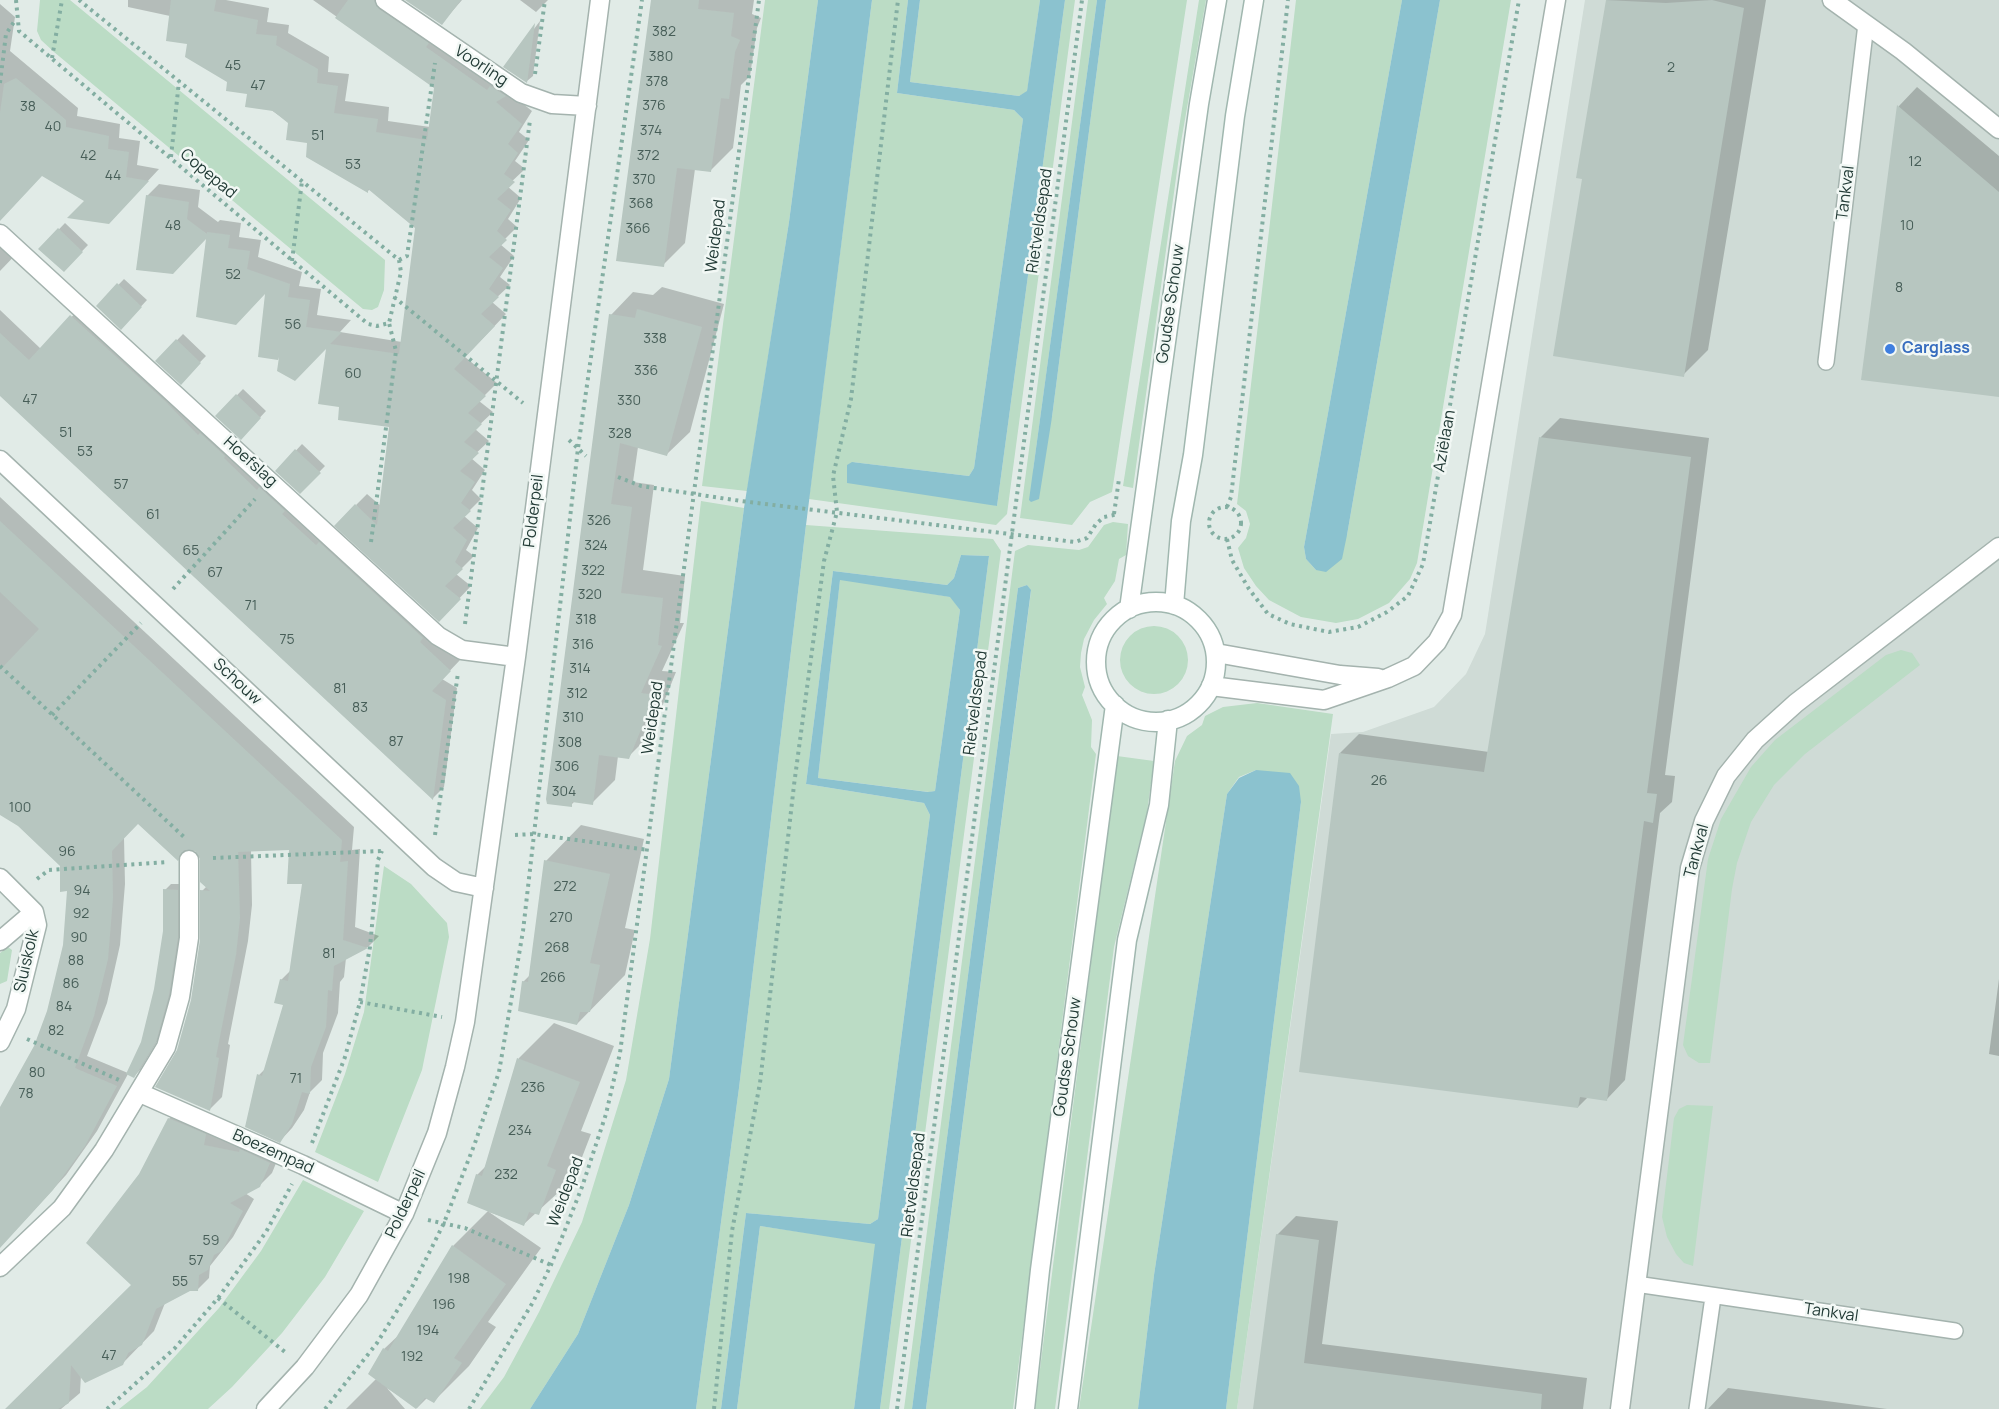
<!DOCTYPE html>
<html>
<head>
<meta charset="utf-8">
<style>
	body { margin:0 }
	canvas { display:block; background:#e1ebe7 }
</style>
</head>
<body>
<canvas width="1999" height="1409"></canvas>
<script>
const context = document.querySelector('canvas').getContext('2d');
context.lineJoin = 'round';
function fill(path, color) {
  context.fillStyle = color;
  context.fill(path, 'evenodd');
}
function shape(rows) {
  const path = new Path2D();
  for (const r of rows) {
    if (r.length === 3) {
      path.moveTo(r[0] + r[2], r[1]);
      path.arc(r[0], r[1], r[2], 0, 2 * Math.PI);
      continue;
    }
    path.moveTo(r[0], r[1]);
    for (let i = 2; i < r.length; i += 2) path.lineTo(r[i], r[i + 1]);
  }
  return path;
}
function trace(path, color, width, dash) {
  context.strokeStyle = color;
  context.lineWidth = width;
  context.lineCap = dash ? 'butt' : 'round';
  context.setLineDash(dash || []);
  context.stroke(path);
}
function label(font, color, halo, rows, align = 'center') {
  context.font = font + ' Manrope,sans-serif';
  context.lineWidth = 5;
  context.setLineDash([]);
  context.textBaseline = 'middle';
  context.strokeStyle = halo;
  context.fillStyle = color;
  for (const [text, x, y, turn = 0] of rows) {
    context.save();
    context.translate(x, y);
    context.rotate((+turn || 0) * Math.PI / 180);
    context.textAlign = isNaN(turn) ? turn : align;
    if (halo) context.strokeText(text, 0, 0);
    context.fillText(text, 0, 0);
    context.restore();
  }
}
fill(shape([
	[1585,0,1999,0,1999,1409,1237,1409,1331,734,1363,732,1434,707,1466,674,1485,634]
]), '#cfdbd6');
fill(shape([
	[40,0,70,0,385,260,384,290,378,307,372,310,363,309,54,52,41,40,37,31],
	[765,0,818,0,789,222,747,491,702,486],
	[872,0,908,0,897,93,1014,110,1023,119,974,468,969,476,852,462,997,506,1065,0,1075,0,1007,514,996,525,809,499],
	[920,0,1040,0,1027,92,1019,96,910,82],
	[1088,0,1097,0,1033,471,1052,417,1106,0,1187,0,1112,492,1090,502,1072,525,1020,518],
	[1199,0,1206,0,1181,142,1133,488,1123,486],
	[1296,0,1402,0,1304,547,1306,559,1316,570,1347,535,1440,0,1511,0,1417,563,1410,579,1389,603,1358,619,1336,623,1301,617,1269,600,1256,586,1244,568,1238,548,1246,538,1250,524,1246,511,1237,504],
	[701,501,744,508,669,1079,629,1205,578,1334,530,1409,480,1409,504,1377,539,1312,582,1222,626,1080,650,939],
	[1113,522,1128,524,1126,555,1119,559,1115,581,1104,598,1107,604,1094,620,1084,639,1081,653,1080,667,1085,687,1082,695,1092,720,1091,747,1096,754,1013,1409,926,1409,1031,591,1027,585,1018,588,912,1409,904,1409,1015,551,1028,545,1079,550,1088,547,1104,525],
	[806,525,993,539,1001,551,889,1409,880,1409,989,556,961,555,954,578,947,585,833,571,806,784,924,803,930,815,878,1219,870,1224,746,1213,721,1409,696,1409,739,1088],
	[840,579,951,597,960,610,935,791,929,792,818,778],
	[1154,660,34],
	[1901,650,1912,653,1920,665,1805,754,1774,785,1751,822,1737,863,1732,889,1710,1063,1699,1063,1688,1056,1683,1045,1708,859,1721,819,1751,767,1775,740,1886,655],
	[1257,703,1333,714,1237,1409,1226,1409,1301,802,1256,770,1239,777,1227,794,1154,1275,1138,1409,1079,1409,1175,761,1187,736,1202,725,1205,716,1223,707],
	[1117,756,1154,761,1147,812,1114,947,1055,1409,1035,1409],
	[384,866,411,884,447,923,449,937,422,1070,378,1182,315,1152,345,1074,364,1012],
	[8,947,12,950,7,981,0,984,0,953],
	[1687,1105,1713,1106,1693,1266,1684,1263,1676,1254,1667,1237,1662,1217,1674,1118,1679,1109],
	[303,1180,364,1211,325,1277,282,1333,232,1387,208,1409,119,1409,147,1387,219,1308,261,1251],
	[760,1226,876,1243,854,1409,737,1409]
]), '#bbdcc5');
fill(shape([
	[818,0,872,0,806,525,739,1088,696,1409,530,1409,578,1334,629,1205,669,1079,744,508,789,222],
	[908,0,920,0,910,82,1019,96,1027,91,1040,0,1065,0,997,506,847,483,847,465,852,462,969,476,974,468,1023,119,1014,110,897,93],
	[1097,0,1106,0,1052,417,1039,499,1031,502,1029,500],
	[1402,0,1440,0,1347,535,1342,559,1326,572,1316,570,1306,559,1304,547],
	[961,555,989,556,880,1409,854,1409,875,1244,760,1226,737,1409,721,1409,746,1213,870,1224,878,1219,930,815,924,803,806,784,833,571,947,585,954,578],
	[840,580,950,597,960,610,935,791,928,792,818,778],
	[1027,585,1031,590,926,1409,912,1409,1018,588],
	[1256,770,1290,773,1299,786,1301,802,1226,1409,1138,1409,1154,1275,1227,794,1239,778]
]), '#8bc2cf');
fill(shape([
	[128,0,226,0,269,8,267,22,289,25,288,33,329,57,328,72,349,74,345,101,389,107,388,121,430,127,436,87,313,0,394,0,532,111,519,132,529,140,515,161,525,169,507,186,521,198,508,219,517,227,500,244,514,256,500,277,510,285,492,302,506,314,465,357,497,383,479,401,493,412,475,429,489,441,471,458,485,470,472,490,481,499,464,516,478,528,466,550,474,556,456,574,471,586,439,620,356,505,367,494,381,506,391,426,341,405,328,346,281,355,267,291,208,235,147,196,159,184,200,190,198,207,218,222,220,220,241,223,239,237,261,240,258,257,302,272,299,286,321,289,317,315,351,320,340,332,402,342,417,227,370,189,368,191,290,123,229,81,189,43,170,16,128,7],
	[407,0,462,0,442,23],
	[520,0,548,0,536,12],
	[652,0,754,0,752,14,761,18,757,28,750,76,741,85,733,148,711,170,695,169,685,243,663,265],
	[1607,0,1766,0,1708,350,1683,375,1584,178,1578,177],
	[0,4,15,17,10,51,78,108,77,116,120,124,119,138,140,141,137,165,159,169,120,211,86,200,42,175,0,219],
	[540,21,533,76,527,81,505,67],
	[1917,87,1999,156,1999,396,1863,379,1899,106],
	[65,223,88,245,64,270,40,249],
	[0,228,22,248,0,271],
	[124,279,147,300,121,328,98,306],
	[662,287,724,304,690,432,667,454,638,447,633,482,654,485,643,570,685,576,680,623,684,623,662,671,676,672,651,734,628,757,618,756,615,780,592,803,575,801,571,805,611,315,633,292,653,295],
	[83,305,461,659,442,679,457,688,444,787,433,798,0,393,0,310,41,349],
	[183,334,206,356,181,382,157,361],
	[243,389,266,411,241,438,217,416],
	[1560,418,1709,438,1665,775,1675,776,1672,802,1660,813,1625,1080,1607,1099,1588,1097,1578,1107,1340,753,1359,734,1489,752,1541,437],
	[302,444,325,466,300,492,277,471],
	[0,497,354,827,352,850,360,849,355,927,379,936,368,947,346,958,344,977,340,982,338,1013,323,1053,322,1080,310,1092,304,1110,292,1128,280,1141,247,1126,259,1075,266,1068,285,1004,281,980,292,969,304,883,291,848,251,850,252,905,248,941,228,1044,230,1045,222,1097,209,1110,178,1051,192,1000,202,940,202,891,207,886,202,859,196,849,188,849,178,859,139,822,124,837,125,884,120,945,107,1003,87,1056,128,1073,142,1042,156,990,164,932,165,890,171,884,183,884,183,930,174,987,161,1035,140,1070,134,1076,128,1074,97,1131,66,1175,26,1219,0,1242,0,1109,35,1047,49,1012,64,945,69,889,61,865,0,808],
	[581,825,644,839,625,928,635,930,625,975,577,1024,523,982,530,975,546,861],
	[1999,979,1999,1056,1989,1054],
	[554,1023,614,1046,581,1131,591,1134,574,1178,524,1224,489,1212,541,1248,488,1322,496,1327,469,1366,434,1401,427,1398,417,1408,387,1388,405,1409,346,1409,376,1379,384,1349,402,1332,453,1246,489,1210,477,1175,487,1165,519,1058],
	[181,1106,281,1151,272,1173,259,1186,245,1193,254,1199,233,1237,210,1266,209,1278,197,1290,189,1290,165,1303,154,1331,122,1364,81,1375,80,1393,61,1409,6,1409,134,1285,140,1175,169,1119],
	[1296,1216,1338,1221,1322,1344,1587,1378,1583,1409,1255,1409,1277,1235],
	[1728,1388,1887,1409,1708,1409]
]), '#0003');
fill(shape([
	[171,0,216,0,214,11,258,20,256,34,277,36,276,45,318,69,317,83,338,86,334,113,378,119,376,132,427,140,434,88,335,18,348,0,374,0,379,9,429,43,426,47,487,90,490,86,506,96,496,102,522,124,508,144,518,153,504,174,515,182,497,199,511,210,497,231,507,240,489,257,503,268,489,289,499,297,481,314,495,326,454,369,486,396,468,413,482,424,464,442,479,453,460,471,475,482,461,503,471,511,453,528,467,540,455,562,463,569,445,586,461,599,439,622,334,526,355,504,377,525,389,427,338,420,339,407,318,404,326,349,295,381,277,371,279,357,278,360,258,357,265,294,236,325,196,317,206,239,173,274,136,270,146,195,189,202,187,219,207,234,207,232,230,235,228,248,250,251,247,269,290,284,288,297,310,300,306,327,342,332,330,344,399,354,415,228,368,189,368,193,306,157,307,143,286,140,288,123,273,111,245,107,247,94,226,91,227,82,185,57,187,44,166,41],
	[405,0,461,0,442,25],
	[651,0,699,0,698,9,734,13,731,36,740,40,735,52,729,99,721,98,711,172,677,168,664,267,616,261],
	[1606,0,1666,3,1712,0,1744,8,1684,377,1553,356,1582,179,1576,178],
	[535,23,527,83,503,67],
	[16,78,66,120,66,127,109,136,108,149,129,152,126,177,149,181,109,224,67,218,84,201,42,176,0,221,0,113,4,84],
	[1897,105,1999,192,1999,397,1861,380],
	[58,228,83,252,64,272,38,249],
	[117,283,142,307,121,330,96,306],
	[637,309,702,327,667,456,620,443,611,504,632,507,621,593,663,598,658,645,662,646,641,693,655,695,629,759,599,755,593,805,572,802,572,807,547,804,546,799,609,314,635,318],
	[70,315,165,401,198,435,200,433,225,456,224,458,257,490,259,487,285,511,282,514,316,545,319,542,423,638,420,642,451,671,432,691,446,700,433,800,0,396,0,333,29,360],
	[176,339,201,363,181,385,155,361],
	[236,394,261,418,241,440,215,416],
	[1539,437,1691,457,1647,793,1657,794,1653,823,1644,821,1607,1101,1580,1097,1578,1108,1299,1072,1339,753,1484,772],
	[295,449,321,473,300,494,275,471],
	[0,521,342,840,340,862,348,861,343,940,368,948,334,966,332,991,328,990,326,1027,311,1067,310,1094,302,1092,292,1124,280,1143,245,1127,257,1074,262,1076,283,1005,274,1003,280,979,288,981,302,884,287,884,289,850,238,852,240,918,236,955,216,1057,219,1058,210,1111,155,1087,177,1050,191,1000,200,940,200,890,210,891,200,882,200,859,195,851,184,850,178,861,138,824,112,851,113,898,108,959,94,1016,75,1068,117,1086,85,1146,53,1190,0,1248,0,1107,34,1046,47,1011,63,945,67,891,60,892,60,866,18,826,0,815,0,670,39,629,0,592],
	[544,860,610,874,590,963,600,965,590,1012,580,1012,577,1025,518,1011,522,981,528,982],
	[163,889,178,890,178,937,169,995,156,1042,134,1078,126,1074,141,1042,154,989,163,931],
	[517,1058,580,1082,547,1166,556,1170,539,1215,529,1212,524,1226,467,1203,476,1174,482,1176],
	[168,1118,206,1134,204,1145,239,1152,240,1149,270,1163,260,1187,230,1203,243,1211,222,1251,214,1255,208,1270,199,1275,198,1291,190,1291,156,1309,142,1345,128,1353,123,1365,85,1383,71,1365,69,1403,58,1409,5,1409,131,1285,86,1243,139,1174],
	[1276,1234,1319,1240,1304,1363,1542,1394,1541,1409,1253,1409],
	[452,1245,506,1284,454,1358,462,1363,434,1403,425,1398,416,1409,368,1374,383,1348,388,1351]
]), '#b7c6c0');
const service = shape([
	[1826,362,1866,24],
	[1636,1284,1955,1331],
	[1697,1409,1713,1297]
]);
const minor = shape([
	[385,0,521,93,552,104,587,106],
	[1832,0,1903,51,1999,129],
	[0,234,438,636,462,650,516,657],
	[0,460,434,867,456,882,484,888],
	[0,878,34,912,37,925,16,1009,0,1042],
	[0,941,34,912],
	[140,1093,303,1165,404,1214],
	[0,1267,62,1208,104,1150,166,1047,180,997,189,938,189,860],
	[266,1409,305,1367,359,1295,404,1214,437,1133,455,1067,465,1022,516,657,600,0],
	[1620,1409,1690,868,1704,821,1726,776,1755,740,1796,703,1999,547]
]);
const tertiary = shape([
	[1216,653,1340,675,1378,678],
	[1211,686,1324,700,1388,678,1414,666,1437,642,1452,615,1556,0]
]);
const secondary = shape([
	[1156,662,60],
	[1174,605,1181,521,1193,455,1235,116,1254,0],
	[1129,609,1199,104,1217,0],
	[1025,1409,1040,1270,1115,705],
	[1068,1409,1127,940,1159,805,1168,720]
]);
trace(service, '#a4b3ae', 18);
trace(minor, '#a4b3ae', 21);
trace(tertiary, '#a4b3ae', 21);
trace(secondary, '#a0b7af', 21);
trace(shape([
	[16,0,19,31,368,324,377,326,389,323,401,272,399,260,79,0],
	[52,58,62,0],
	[535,74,545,0],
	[0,83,6,34,16,19],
	[171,157,179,81],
	[399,260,407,256,435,63],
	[292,261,302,181],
	[394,297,523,403],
	[569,440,586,456],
	[618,477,641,486,741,501,1075,542,1087,538,1096,524,1104,517,1119,514],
	[1225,523,16],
	[1227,507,1231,497,1288,0],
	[1114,514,1119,479],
	[1227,539,1232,560,1249,589,1268,614,1290,624,1329,632,1358,627,1387,612,1408,596,1423,564,1519,0],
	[371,542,396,351,389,323],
	[173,589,255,499],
	[465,624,530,120],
	[0,666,184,837],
	[52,715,141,623],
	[435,835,458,673],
	[515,835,533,834,648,850],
	[213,858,382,851],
	[37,879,49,870,167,862],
	[360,1002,442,1017],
	[27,1039,119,1080],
	[312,1143,345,1057,360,1002,370,947,378,860,382,851],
	[428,1220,465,1228,551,1265],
	[218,1298,285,1352],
	[107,1409,175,1348,218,1298,266,1232,292,1184],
	[325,1409,377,1343,413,1285,444,1223,475,1143,499,1072,523,931,578,448,642,0],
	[469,1409,533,1302,551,1265,582,1187,606,1114,620,1053,759,0],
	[714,1409,732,1231,760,1083,794,785,824,561,837,512,833,476,851,399,898,0],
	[897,1409,1082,0]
]), '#83aea2', 4, [3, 4.5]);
trace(service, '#fff', 15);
trace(minor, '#fff', 18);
trace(tertiary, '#fff', 18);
trace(secondary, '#fff', 18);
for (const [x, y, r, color] of [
	[1890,349,6,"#3f7fe0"]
]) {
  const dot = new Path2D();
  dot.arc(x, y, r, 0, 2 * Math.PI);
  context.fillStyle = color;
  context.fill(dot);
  trace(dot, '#f2f8f5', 2);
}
label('14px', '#475e58', null, [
	["382",664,32],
	["380",661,57],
	["45",233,66],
	["2",1671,68],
	["378",657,82],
	["47",258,86],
	["376",654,106],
	["38",28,107],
	["40",53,127],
	["374",651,131],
	["51",318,136],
	["42",88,156],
	["372",648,156],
	["12",1915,162],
	["53",353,165],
	["44",113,176],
	["370",644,180],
	["368",641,204],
	["48",173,226],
	["10",1907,226],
	["366",638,229],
	["52",233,275],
	["8",1899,288],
	["56",293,325],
	["338",655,339],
	["336",646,371],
	["60",353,374],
	["47",30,400],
	["330",629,401],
	["51",66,433],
	["328",620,434],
	["53",85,452],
	["57",121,485],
	["61",153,515],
	["326",599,521],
	["324",596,546],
	["65",191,551],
	["322",593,571],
	["67",215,573],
	["320",590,595],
	["71",251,606],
	["318",586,620],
	["75",287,640],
	["316",583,645],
	["314",580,669],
	["81",340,689],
	["312",577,694],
	["83",360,708],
	["310",573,718],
	["87",396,742],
	["308",570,743],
	["306",567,767],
	["26",1379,781],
	["304",564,792],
	["100",20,808],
	["96",67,852],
	["272",565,887],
	["94",82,891],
	["92",81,914],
	["270",561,918],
	["90",79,938],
	["268",557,948],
	["81",329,954],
	["88",76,961],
	["266",553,978],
	["86",71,984],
	["84",64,1007],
	["82",56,1031],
	["80",37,1073],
	["71",296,1079],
	["236",533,1088],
	["78",26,1094],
	["234",520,1131],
	["232",506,1175],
	["59",211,1241],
	["57",196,1261],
	["198",459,1279],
	["55",180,1282],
	["196",444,1305],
	["194",428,1331],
	["47",109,1356],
	["192",412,1357]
]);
label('16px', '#223b36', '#f2f8f5', [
	["Voorling",481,66,33],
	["Copepad",208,174,40],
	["Tankval",1846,193,-83],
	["Rietveldsepad",1040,221,-82],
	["Weidepad",716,236,-83],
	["Goudse Schouw",1171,304,-82],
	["Aziëlaan",1445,441,-80],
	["Hoefslag",250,462,42],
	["Polderpeil",534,511,-83],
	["Schouw",237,682,43],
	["Rietveldsepad",976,703,-83],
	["Weidepad",653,718,-82],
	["Tankval",1697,851,-75],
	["Sluiskolk",27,961,-77],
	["Goudse Schouw",1068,1057,-82],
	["Boezempad",273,1152,24],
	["Rietveldsepad",914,1185,-83],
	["Weidepad",566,1192,-69],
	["Polderpeil",406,1204,-65],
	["Tankval",1831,1313,8]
]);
label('bold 16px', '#366cbe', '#f2f8f5', [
	["Carglass",1902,349]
], 'left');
</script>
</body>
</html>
